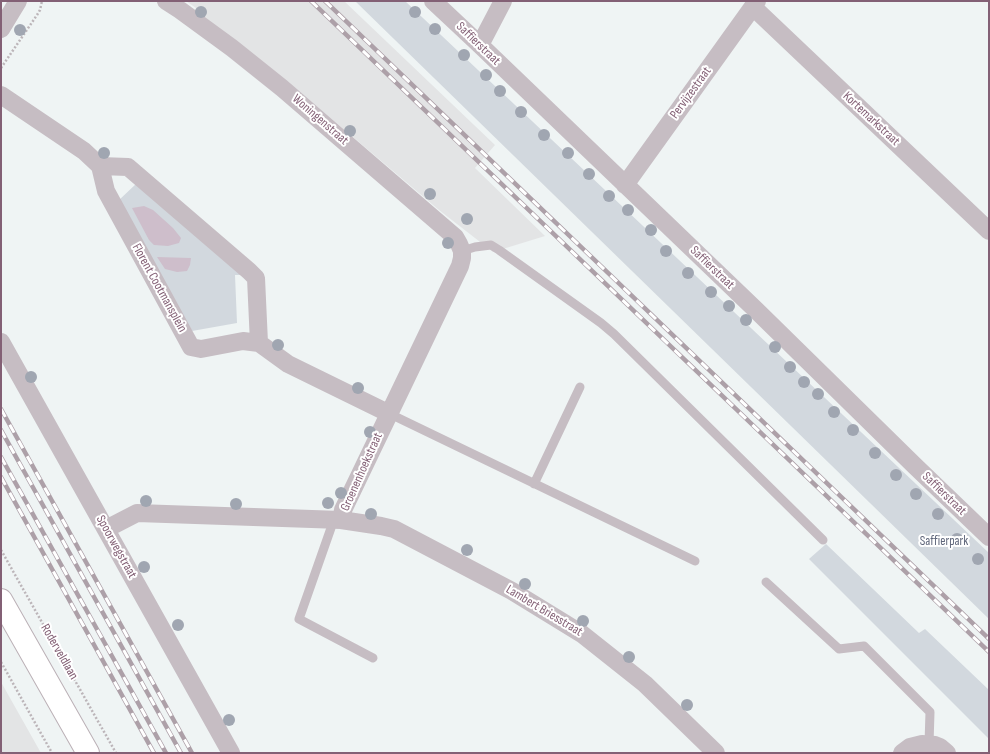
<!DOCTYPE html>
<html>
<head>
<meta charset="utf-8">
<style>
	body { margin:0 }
	#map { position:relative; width:990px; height:754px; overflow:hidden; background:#eff4f4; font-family:"Sofia Sans Condensed",sans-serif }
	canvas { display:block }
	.frame { position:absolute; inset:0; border:2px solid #836075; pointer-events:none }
</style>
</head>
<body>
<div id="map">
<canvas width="990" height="754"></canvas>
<div class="frame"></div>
</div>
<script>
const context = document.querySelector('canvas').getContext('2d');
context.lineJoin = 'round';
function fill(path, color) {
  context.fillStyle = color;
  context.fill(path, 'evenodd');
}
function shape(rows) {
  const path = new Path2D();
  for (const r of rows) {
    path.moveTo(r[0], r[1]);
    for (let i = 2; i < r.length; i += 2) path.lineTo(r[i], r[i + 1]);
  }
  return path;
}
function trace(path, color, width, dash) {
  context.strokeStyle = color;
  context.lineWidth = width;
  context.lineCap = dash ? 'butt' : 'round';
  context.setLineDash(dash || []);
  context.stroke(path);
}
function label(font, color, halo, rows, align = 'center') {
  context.font = font + ' "Sofia Sans Condensed",sans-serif';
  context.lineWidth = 4;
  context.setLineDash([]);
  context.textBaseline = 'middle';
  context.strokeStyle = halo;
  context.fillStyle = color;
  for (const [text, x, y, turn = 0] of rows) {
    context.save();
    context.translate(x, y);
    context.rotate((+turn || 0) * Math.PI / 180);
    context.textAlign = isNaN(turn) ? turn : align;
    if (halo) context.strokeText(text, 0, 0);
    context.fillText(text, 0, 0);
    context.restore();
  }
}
fill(shape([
	[186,1,344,1,495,145,475,168,545,236,493,252,439,210,314,104,193,13,196,8],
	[1,682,41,753,1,753]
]), '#e3e4e5');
fill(shape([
	[355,1,405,1,989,553,989,619],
	[137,183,247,275,235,275,237,323,192,331,118,201],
	[826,544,919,633,925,629,989,690,989,739,809,559]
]), '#d2d8de');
fill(shape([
	[144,206,153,210,173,228,181,238,179,243,168,246,154,245,149,240,132,208],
	[157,257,191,258,190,265,187,271,177,272,165,269]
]), '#cebecb');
const secondary = shape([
	[1,600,88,753]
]);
trace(secondary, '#bbb0b6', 24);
trace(shape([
	[1,68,37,15,40,10,42,1],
	[1,550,116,753],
	[1,662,52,753]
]), '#bcb5b9', 2.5, [2, 2]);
trace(shape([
	[462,251,475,247,491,245,499,250,601,323,614,334,823,540],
	[388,413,695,561],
	[534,484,580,387],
	[331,519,331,528,299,619,373,658],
	[766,582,839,649,864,646,930,712,929,744]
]), '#c6bdc3', 9);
trace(shape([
	[166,1,180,10,232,48,282,88,455,237,459,244,462,251,462,258,460,266,343,510,341,520],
	[433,1,480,45,756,310,915,466,989,537],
	[753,7,989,231],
	[1,29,18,1],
	[480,45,503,1],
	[1,95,84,151,100,166,106,191,191,347,201,349,243,341,259,343,288,364,388,413],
	[100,166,128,167,249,271,256,278,259,343],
	[625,185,757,1],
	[1,342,231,753],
	[106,529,137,513,341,520,381,526,394,529,512,591,582,634,645,684,716,753],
	[902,753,910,747,922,744,935,745,940,747,947,753]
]), '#c6bdc3', 18);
trace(secondary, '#fff', 22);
const rail = shape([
	[311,1,989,652],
	[325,1,989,639],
	[1,409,192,753],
	[1,430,181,753],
	[1,457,166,753],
	[1,477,154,753]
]);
trace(rail, '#ada0a8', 4.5);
trace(rail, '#fff', 3, [9]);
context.fillStyle = '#a0a6b1';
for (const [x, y] of [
	[201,12],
	[415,12],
	[435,29],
	[20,30],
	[464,55],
	[486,75],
	[500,91],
	[521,112],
	[350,131],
	[544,135],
	[104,153],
	[568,153],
	[589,174],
	[430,194],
	[609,196],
	[628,210],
	[467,219],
	[651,230],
	[448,243],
	[666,251],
	[688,273],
	[711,292],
	[729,306],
	[746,320],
	[278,345],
	[775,347],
	[790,367],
	[31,377],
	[804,382],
	[358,388],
	[818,394],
	[834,412],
	[853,430],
	[370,432],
	[875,453],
	[896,475],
	[341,493],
	[916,494],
	[146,501],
	[328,503],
	[236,504],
	[371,514],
	[938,514],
	[957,539],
	[467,550],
	[978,559],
	[144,567],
	[525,584],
	[583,621],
	[178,625],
	[629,657],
	[687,705],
	[229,720]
]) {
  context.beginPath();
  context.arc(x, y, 6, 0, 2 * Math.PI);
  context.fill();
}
label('13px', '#836075', '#fff', [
	["Saffierstraat",478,44,44],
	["Pervijzestraat",691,93,-54],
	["Kortemarkstraat",871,119,43],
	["Woningenstraat",320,120,41],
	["Saffierstraat",712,268,44],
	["Florent Cootmansplein",159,288,61],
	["Groenenhoekstraat",362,472,-66],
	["Saffierstraat",944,494,44],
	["Spoorwegstraat",116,547,61],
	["Lambert Briesstraat",544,611,31],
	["Roderveldlaan",59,652,60]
]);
label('13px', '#5f667a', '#fff', [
	["Saffierpark",944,542]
]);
</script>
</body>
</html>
